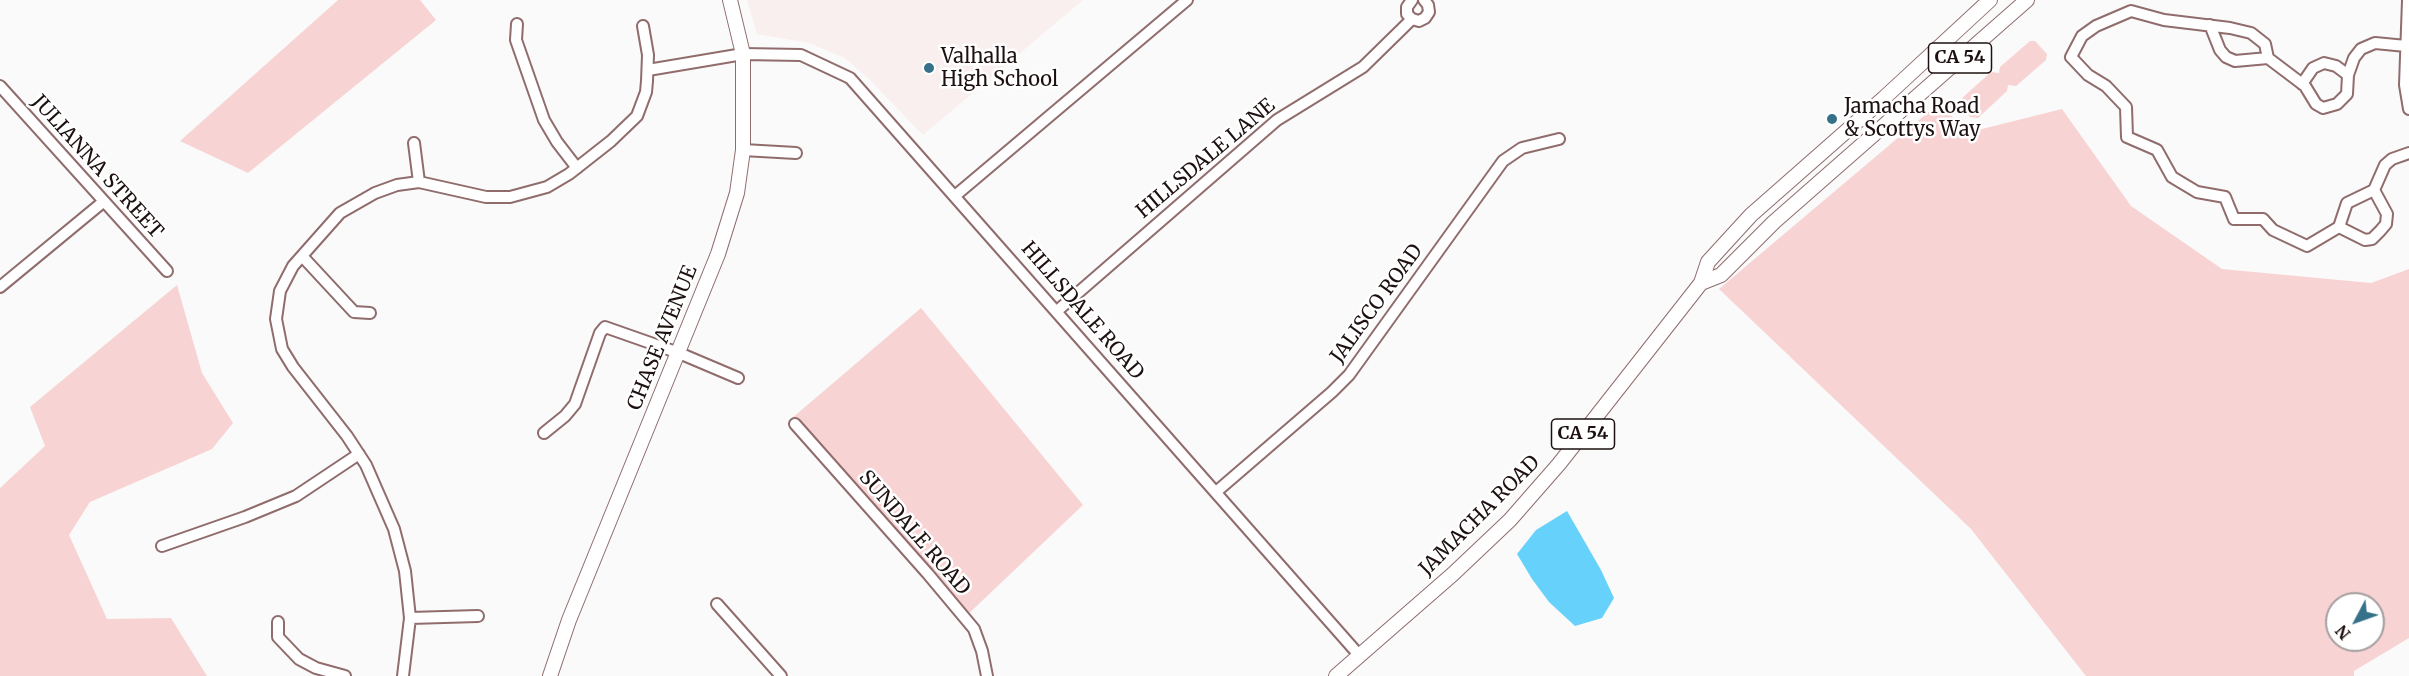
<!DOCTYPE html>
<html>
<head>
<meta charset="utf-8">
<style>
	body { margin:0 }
	#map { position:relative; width:2409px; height:676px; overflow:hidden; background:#f9faf9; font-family:Merriweather,serif }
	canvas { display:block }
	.north { position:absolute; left:2325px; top:592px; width:60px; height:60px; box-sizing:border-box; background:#fff; border:2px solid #a59f9f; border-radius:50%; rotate:229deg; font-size:16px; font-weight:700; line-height:24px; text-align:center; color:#1d1010 }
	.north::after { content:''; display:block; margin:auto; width:21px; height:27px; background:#357188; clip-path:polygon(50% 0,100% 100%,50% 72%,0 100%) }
</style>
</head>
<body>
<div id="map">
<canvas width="2409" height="676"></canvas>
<div class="north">N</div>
</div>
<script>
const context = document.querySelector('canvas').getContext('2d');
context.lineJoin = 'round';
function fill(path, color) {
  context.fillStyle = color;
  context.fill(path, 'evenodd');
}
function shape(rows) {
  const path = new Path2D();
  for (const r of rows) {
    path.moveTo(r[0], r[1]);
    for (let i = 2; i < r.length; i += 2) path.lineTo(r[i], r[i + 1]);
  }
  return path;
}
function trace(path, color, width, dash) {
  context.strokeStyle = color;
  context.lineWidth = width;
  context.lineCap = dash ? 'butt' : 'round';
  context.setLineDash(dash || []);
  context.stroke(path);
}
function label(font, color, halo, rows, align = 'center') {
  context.font = font + ' Merriweather,serif';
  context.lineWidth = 5;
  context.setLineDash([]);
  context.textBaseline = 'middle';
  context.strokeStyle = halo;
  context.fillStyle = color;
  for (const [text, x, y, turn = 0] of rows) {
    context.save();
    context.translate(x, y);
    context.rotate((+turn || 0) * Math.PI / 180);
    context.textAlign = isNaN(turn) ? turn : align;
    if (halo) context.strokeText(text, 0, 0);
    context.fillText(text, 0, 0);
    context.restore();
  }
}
fill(shape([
	[747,0,1083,0,923,135,869,79,845,58,809,43,757,34]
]), '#faefef');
fill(shape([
	[338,0,420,0,436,20,248,173,180,141],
	[2030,41,2035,41,2047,54,2046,60,2016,86,2008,85,2007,91,1978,118,1970,117,1961,105,1961,99,1991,72,1999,73,2000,67],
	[1938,104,1970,132,2062,109,2131,206,2222,269,2371,283,2409,269,2409,638,2354,671,2354,676,2086,676,1971,529,1719,289],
	[2337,604,2373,604,2373,640,2337,640],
	[177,285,202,373,233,423,212,449,90,502,69,535,107,619,171,618,207,676,0,676,0,488,45,446,30,407],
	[921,308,1083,505,964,618,791,419]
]), '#f8d3d4');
fill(shape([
	[1567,511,1601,570,1614,598,1602,618,1575,626,1549,602,1532,579,1517,554,1536,530]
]), '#66d1fa');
const minor = shape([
	[1412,0,1407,7,1407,14,1412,19,1419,21,1425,18,1429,12,1428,5,1424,0],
	[2408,0,2405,85,2409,109],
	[517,24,516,40,544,120,557,142,577,168],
	[2210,25,2220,50,2226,57,2235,61,2268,58],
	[2406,46,2375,43,2361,49,2354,58,2348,75,2347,94,2337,104,2323,108,2316,104,2305,86,2268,58,2265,44,2251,33,2230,28,2164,20,2131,11,2096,26,2082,36,2071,57,2088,75,2106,86,2126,107,2127,137,2157,150,2172,177,2197,192,2225,197,2234,219,2263,219,2273,230,2307,246,2339,227,2347,203,2374,190,2385,165,2392,159,2409,153],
	[648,70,743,54,801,55,850,78,1359,655],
	[2302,84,2313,68,2324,63,2336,66,2348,75],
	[0,86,167,271],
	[414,143,419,182],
	[743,150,796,153],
	[956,195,1187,0],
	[2339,227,2365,240,2372,239,2380,231,2386,224,2387,214,2374,190],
	[302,256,354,312,370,313],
	[0,287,103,202],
	[1057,311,1277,120,1363,67,1412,19],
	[795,424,928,574,974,629,982,651,987,676],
	[544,433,565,416,575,404,600,333,605,327,679,353,738,378],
	[1216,492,1332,392,1349,375,1503,161,1522,148,1559,139],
	[162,546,245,517,296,496,359,454],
	[717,604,781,676],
	[410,618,478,616],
	[278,622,278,637,299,659,316,668,345,676],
	[403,676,410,618,405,571,394,529,366,465,347,436,293,367,282,349,276,319,280,291,293,266,340,213,375,193,397,185,419,182,486,197,510,197,547,187,569,174,611,141,637,116,646,92,647,81,648,55,643,26]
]);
const major = shape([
	[1701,283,1721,275,1774,222,2027,0],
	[550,676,569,620,718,254,737,193,743,150,743,54,730,0],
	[1336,676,1453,574,1510,520,1559,464,1701,283,1708,262,1751,215,1884,98,1990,0]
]);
trace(minor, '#906c6d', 14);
trace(major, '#906c6d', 16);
trace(minor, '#fff', 10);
trace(major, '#fff', 14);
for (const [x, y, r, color] of [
	[929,68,6,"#357188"],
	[1832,119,6,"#357188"]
]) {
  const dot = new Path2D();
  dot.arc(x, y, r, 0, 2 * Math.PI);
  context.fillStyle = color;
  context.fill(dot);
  trace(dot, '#fff', 2);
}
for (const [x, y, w] of [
	[1960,58,63],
	[1583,434,63]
]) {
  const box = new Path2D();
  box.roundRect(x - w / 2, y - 15, w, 30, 4.5);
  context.fillStyle = '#fff';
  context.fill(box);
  trace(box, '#1d1010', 1.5);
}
label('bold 18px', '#1d1010', null, [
	["CA 54",1960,58],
	["CA 54",1583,434]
]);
label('20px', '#1d1010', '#fff', [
	["Valhalla",941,57],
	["High School",941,80],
	["Jamacha Road",1844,107],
	["& Scottys Way",1844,130]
], 'left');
label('20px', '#1d1010', '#fff', [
	["HILLSDALE LANE",1206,159,-40],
	["JULIANNA STREET",97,167,48],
	["JALISCO ROAD",1377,304,-54],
	["HILLSDALE ROAD",1082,311,49],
	["CHASE AVENUE",663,338,-68],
	["JAMACHA ROAD",1480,516,-45],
	["SUNDALE ROAD",914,533,49]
]);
</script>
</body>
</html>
